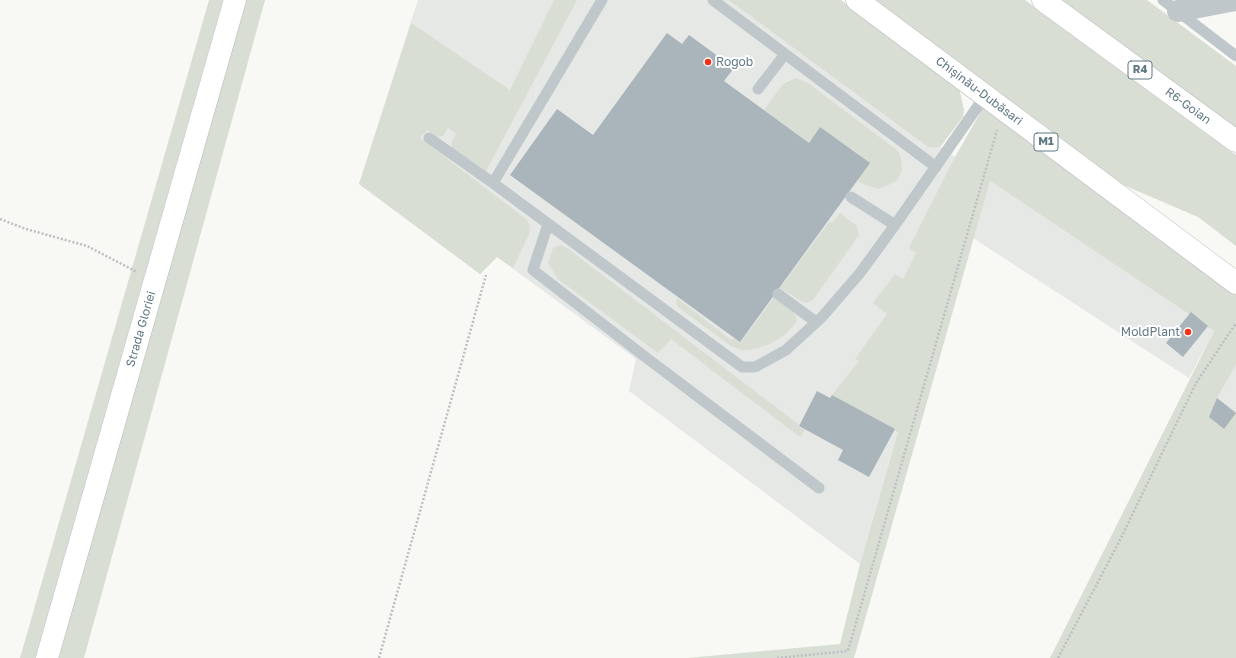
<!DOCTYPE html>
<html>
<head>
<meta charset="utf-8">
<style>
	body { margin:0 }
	canvas { display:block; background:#f8f8f5 }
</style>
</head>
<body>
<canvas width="1236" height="658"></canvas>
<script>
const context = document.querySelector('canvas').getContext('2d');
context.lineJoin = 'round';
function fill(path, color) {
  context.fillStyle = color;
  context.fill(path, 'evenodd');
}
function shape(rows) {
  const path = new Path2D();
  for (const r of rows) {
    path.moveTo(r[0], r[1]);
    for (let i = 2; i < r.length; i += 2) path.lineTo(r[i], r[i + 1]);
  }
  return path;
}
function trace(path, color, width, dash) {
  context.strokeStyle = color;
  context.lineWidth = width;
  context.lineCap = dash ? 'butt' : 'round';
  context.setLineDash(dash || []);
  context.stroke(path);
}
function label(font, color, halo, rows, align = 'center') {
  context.font = font + ' "Golos Text",sans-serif';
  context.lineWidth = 4;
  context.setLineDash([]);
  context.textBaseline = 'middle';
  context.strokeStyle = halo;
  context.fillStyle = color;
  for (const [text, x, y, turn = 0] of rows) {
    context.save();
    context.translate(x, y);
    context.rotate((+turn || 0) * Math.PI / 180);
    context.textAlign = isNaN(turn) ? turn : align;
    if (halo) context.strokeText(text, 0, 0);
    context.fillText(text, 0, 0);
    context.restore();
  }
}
fill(shape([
	[418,0,746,0,955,157,898,432,860,564,629,391,636,359,497,257,480,274,359,184],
	[990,181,1214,331,1189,378,973,238],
	[1236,365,1236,413,1217,398]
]), '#e6e8e6');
fill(shape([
	[209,0,223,0,35,658,20,658],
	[244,0,265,0,84,658,58,658],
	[554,0,577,0,485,173,451,148,452,141,456,134,448,128,443,136,438,137,427,130,420,138,526,219,530,225,529,234,513,268,497,257,480,274,359,184,411,23,510,90],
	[729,0,841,0,959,88,964,110,963,117,941,146,934,148,928,147],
	[873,0,1025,0,1236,155,1236,246,1198,217,1114,181],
	[1060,0,1147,0,1236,66,1236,129],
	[796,78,808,83,898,151,901,158,902,171,897,180,887,186,878,189,860,183,820,127,809,143,764,110,783,84],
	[984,106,1236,295,1236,365,1217,398,1236,413,1236,658,1050,658,1214,331,990,181,854,658,687,658,840,644,860,564,898,432,832,395,859,361,855,359,887,314,873,303,895,274,903,279,916,253,909,248,955,157],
	[840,213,857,226,859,235,813,300,806,303,801,301,780,288,829,222,833,222],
	[561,245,567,248,798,424,799,427,805,430,800,437,671,339,658,353,558,279,548,263,553,248],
	[775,296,795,314,797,321,785,335,770,344,751,350,741,350,731,346,678,307,676,302,677,298,731,340,733,338,741,342]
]), '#d9ded4');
fill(shape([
	[667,33,682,44,689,35,734,68,724,81,809,143,820,127,870,163,740,342,510,175,557,109,593,135],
	[1191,312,1208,326,1183,357,1166,343],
	[817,391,830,398,832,395,895,429,869,477,838,460,843,450,799,426],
	[1217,398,1236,413,1224,429,1209,417]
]), '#a9b5ba');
const secondary = shape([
	[47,658,235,0]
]);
const primary = shape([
	[1043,0,1236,141]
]);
const highway = shape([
	[857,0,1236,283]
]);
trace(secondary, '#b3bbbf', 23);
trace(primary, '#b4bbbe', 23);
trace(highway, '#b6bbbe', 23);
trace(shape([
	[0,219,26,229,87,246,137,272],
	[379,658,486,275],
	[777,658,848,651,997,130],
	[1058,658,1119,542,1196,383,1236,323]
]), '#bbbfc2', 2.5, [2, 2]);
trace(shape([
	[602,0,493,183,742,367,755,367,786,350,822,317,860,273,895,225,985,96],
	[713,0,936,167],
	[1163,0,1236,56],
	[758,89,785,54],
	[429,138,493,183],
	[851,197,895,225],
	[548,224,533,270,644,356,819,488],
	[778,294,816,322]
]), '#c0c7ca', 11);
trace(shape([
	[1178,11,1235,0]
]), '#c0c7ca', 22);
trace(secondary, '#fff', 22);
trace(primary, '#fff', 22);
trace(highway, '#fff', 22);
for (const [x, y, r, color] of [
	[708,62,4,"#f43119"],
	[1188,332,4,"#f43119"]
]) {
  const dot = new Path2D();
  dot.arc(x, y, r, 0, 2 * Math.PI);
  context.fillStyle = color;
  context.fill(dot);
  trace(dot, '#fff', 1.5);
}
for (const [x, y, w] of [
	[1140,70,24],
	[1046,142,24]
]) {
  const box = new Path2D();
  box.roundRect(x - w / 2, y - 9, w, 18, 3);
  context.fillStyle = '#fff';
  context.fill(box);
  trace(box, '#607883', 1);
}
label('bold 11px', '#607883', null, [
	["R4",1140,70],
	["M1",1046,142]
]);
label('12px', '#607883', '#fff', [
	["Rogob",716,62],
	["MoldPlant",1180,332,"right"]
], 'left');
label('12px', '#607883', '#fff', [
	["Chișinău-Dubăsari",979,91,37],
	["R6-Goian",1188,106,36],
	["Strada Gloriei",141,329,-74]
]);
</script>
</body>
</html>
